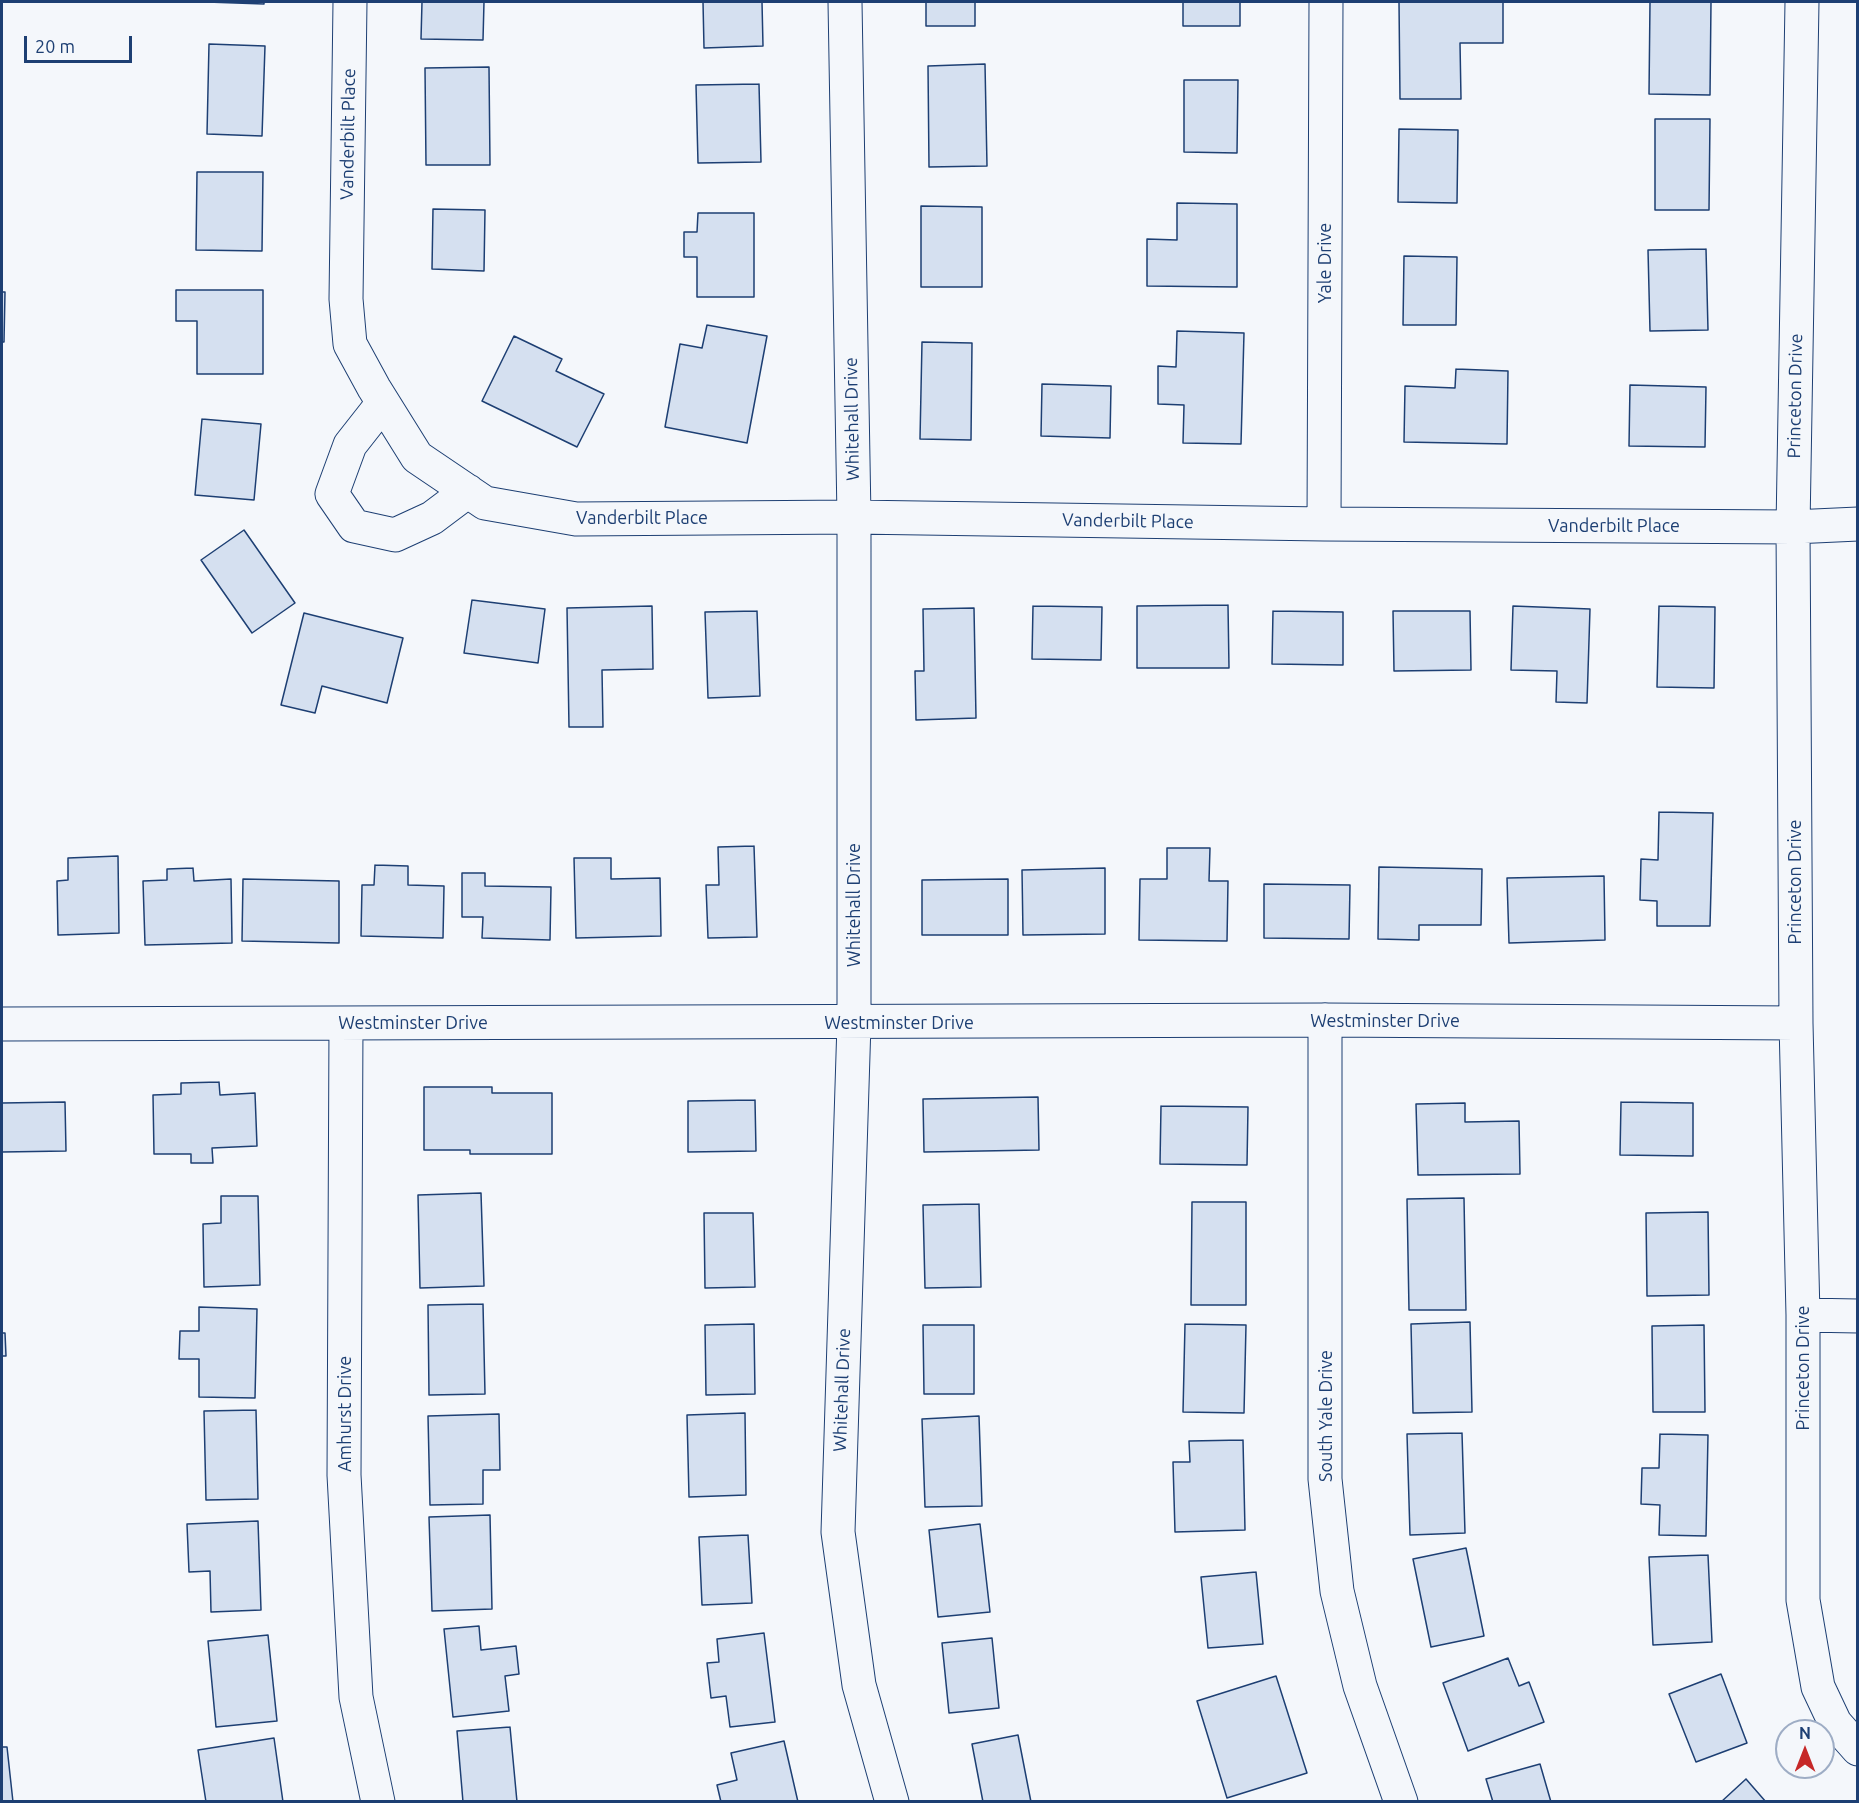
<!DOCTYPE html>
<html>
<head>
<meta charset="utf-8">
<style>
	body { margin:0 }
	#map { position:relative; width:1859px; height:1803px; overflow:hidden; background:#f4f7fb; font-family:Ubuntu,sans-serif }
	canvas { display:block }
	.frame { position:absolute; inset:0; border:3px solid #1d3f73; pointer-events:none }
	.north { position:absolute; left:1775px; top:1719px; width:60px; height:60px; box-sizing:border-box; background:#f4f7fb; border:2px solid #9eadc5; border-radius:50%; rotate:0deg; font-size:16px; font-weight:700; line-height:24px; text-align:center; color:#1d3f73 }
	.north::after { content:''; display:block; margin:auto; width:21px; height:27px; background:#c62828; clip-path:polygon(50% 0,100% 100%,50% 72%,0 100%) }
	.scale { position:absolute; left:24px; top:36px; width:108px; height:27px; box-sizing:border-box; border:3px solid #1d3f73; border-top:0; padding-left:8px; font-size:18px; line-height:21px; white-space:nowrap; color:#1d3f73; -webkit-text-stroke:4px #f4f7fb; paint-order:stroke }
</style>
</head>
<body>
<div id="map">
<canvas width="1859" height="1803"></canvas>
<div class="frame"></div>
<div class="north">N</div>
<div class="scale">20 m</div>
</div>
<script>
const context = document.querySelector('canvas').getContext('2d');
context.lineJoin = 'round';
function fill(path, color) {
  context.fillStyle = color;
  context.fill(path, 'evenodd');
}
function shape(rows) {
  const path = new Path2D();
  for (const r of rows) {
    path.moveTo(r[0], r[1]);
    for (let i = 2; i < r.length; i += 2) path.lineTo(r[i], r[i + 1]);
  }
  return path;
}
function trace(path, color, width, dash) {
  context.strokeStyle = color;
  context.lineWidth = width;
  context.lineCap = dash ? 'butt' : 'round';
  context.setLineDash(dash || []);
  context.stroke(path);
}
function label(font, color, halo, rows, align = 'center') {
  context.font = font + ' Ubuntu,sans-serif';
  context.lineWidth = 4.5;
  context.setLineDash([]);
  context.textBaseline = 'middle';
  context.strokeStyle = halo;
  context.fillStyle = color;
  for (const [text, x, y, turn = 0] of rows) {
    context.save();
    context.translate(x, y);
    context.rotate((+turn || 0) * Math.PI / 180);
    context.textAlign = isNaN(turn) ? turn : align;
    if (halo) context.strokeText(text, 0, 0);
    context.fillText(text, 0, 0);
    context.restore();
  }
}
const building = shape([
	[207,2,264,2,264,4,207,2],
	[422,2,484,2,483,40,421,39,422,2],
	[703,2,762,2,763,46,704,48,703,2],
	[926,2,975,2,975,26,926,26,926,2],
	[1183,2,1240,2,1240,26,1183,26,1183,2],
	[1399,2,1503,2,1503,43,1460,43,1461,99,1400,99,1399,2],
	[1650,2,1711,2,1710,95,1649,94,1650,2],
	[209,44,265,46,262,136,207,134,209,44],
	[985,64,987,166,929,167,928,66,985,64],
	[489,67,490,165,426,165,425,68,489,67],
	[1184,80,1238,80,1237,153,1184,152,1184,80],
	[759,84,761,162,698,163,696,85,759,84],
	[1655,119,1710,119,1709,210,1655,210,1655,119],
	[1399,129,1458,130,1457,203,1398,202,1399,129],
	[197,172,263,172,262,251,196,250,197,172],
	[1177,203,1237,204,1237,287,1147,286,1147,239,1177,240,1177,203],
	[921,206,982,207,982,287,921,287,921,206],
	[433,209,485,210,484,271,432,269,433,209],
	[698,213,754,213,754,297,697,297,697,257,684,257,684,232,697,232,698,213],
	[1706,249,1708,330,1650,331,1648,250,1706,249],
	[1404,256,1457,257,1456,325,1403,325,1404,256],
	[176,290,263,290,263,374,197,374,197,321,176,321,176,290],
	[2,292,5,292,4,342,2,342,2,292],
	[707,325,767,336,747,443,665,427,680,344,702,348,707,325],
	[1177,331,1244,333,1241,444,1183,443,1184,405,1158,404,1158,366,1176,367,1177,331],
	[514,336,562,359,556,371,604,394,577,447,482,401,514,336],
	[922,342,972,343,971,440,920,439,922,342],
	[1456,369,1508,371,1507,444,1404,442,1405,386,1455,388,1456,369],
	[1042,384,1111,386,1110,438,1041,436,1042,384],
	[1630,385,1706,387,1705,447,1629,446,1630,385],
	[202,419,261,424,254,500,195,495,202,419],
	[244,530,295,603,252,633,201,560,244,530],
	[472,600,545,609,538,663,464,653,472,600],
	[1228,605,1229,668,1137,668,1137,606,1228,605],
	[652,606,653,669,602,670,603,727,569,727,567,608,652,606],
	[1033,606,1102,607,1101,660,1032,659,1033,606],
	[1513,606,1590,609,1587,703,1556,702,1557,671,1511,670,1513,606],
	[1659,606,1715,607,1714,688,1657,687,1659,606],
	[974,608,976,718,916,720,915,671,924,671,923,609,974,608],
	[757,611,760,696,708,698,705,612,757,611],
	[1273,611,1343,612,1343,665,1272,664,1273,611],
	[1393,611,1470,611,1471,670,1394,671,1393,611],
	[304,613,403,638,387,703,322,686,315,713,281,705,304,613],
	[1659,812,1713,813,1710,926,1657,926,1657,901,1640,900,1641,859,1658,860,1659,812],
	[754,846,757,937,708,938,706,885,719,885,718,847,754,846],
	[1167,848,1210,848,1209,881,1228,881,1227,941,1139,940,1140,879,1167,879,1167,848],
	[118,856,119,933,58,935,57,881,68,880,68,858,118,856],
	[574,858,611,858,611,879,660,878,661,936,576,938,574,858],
	[375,865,408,866,408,885,444,886,443,938,361,936,362,885,374,885,375,865],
	[1379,867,1482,869,1481,925,1419,925,1419,940,1378,939,1379,867],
	[193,868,194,881,231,879,232,943,145,945,143,881,167,880,167,869,193,868],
	[1105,868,1105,934,1023,935,1022,870,1105,868],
	[462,873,485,873,485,886,551,887,550,940,482,938,483,917,462,917,462,873],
	[1604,876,1605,940,1509,943,1507,878,1604,876],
	[243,879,339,881,339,943,242,941,243,879],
	[1008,879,1008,935,922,935,922,880,1008,879],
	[1264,884,1350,885,1349,939,1264,938,1264,884],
	[219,1082,220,1095,255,1093,257,1146,212,1148,213,1163,191,1163,191,1154,154,1154,153,1095,181,1094,181,1083,219,1082],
	[424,1087,492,1087,492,1093,552,1093,552,1154,470,1154,470,1150,424,1150,424,1087],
	[1038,1097,1039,1150,924,1152,923,1099,1038,1097],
	[755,1100,756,1151,688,1152,688,1101,755,1100],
	[65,1102,66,1151,2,1152,2,1103,65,1102],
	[1621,1102,1693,1103,1693,1156,1620,1155,1621,1102],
	[1465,1103,1465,1122,1519,1121,1520,1174,1418,1175,1416,1104,1465,1103],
	[1161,1106,1248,1107,1247,1165,1160,1164,1161,1106],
	[481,1193,484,1286,420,1288,418,1195,481,1193],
	[221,1196,258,1196,260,1285,204,1287,203,1224,221,1223,221,1196],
	[1464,1198,1466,1310,1409,1310,1407,1199,1464,1198],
	[1192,1202,1246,1202,1246,1305,1191,1305,1192,1202],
	[979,1204,981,1287,925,1288,923,1205,979,1204],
	[1708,1212,1709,1295,1647,1296,1646,1213,1708,1212],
	[704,1213,753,1213,755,1287,705,1288,704,1213],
	[483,1304,485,1394,429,1395,428,1305,483,1304],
	[199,1307,257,1309,255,1398,199,1397,199,1359,179,1359,180,1331,199,1331,199,1307],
	[1470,1322,1472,1412,1413,1413,1411,1324,1470,1322],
	[754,1324,755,1394,706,1395,705,1325,754,1324],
	[1185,1324,1246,1325,1244,1413,1183,1412,1185,1324],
	[923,1325,974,1325,974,1394,924,1394,923,1325],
	[1704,1325,1705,1412,1653,1412,1652,1326,1704,1325],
	[2,1333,5,1333,6,1356,2,1356,2,1333],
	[256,1410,258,1499,206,1500,204,1411,256,1410],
	[745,1413,746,1495,689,1497,687,1415,745,1413],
	[499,1414,500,1470,483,1470,483,1504,430,1505,428,1416,499,1414],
	[979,1416,982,1506,925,1507,922,1419,979,1416],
	[1462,1433,1465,1533,1410,1535,1407,1434,1462,1433],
	[1660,1434,1708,1435,1706,1536,1659,1535,1660,1505,1641,1504,1642,1468,1659,1468,1660,1434],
	[1243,1440,1245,1530,1175,1532,1173,1462,1190,1462,1189,1441,1243,1440],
	[490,1515,492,1609,432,1611,429,1517,490,1515],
	[258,1521,261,1610,211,1612,210,1571,189,1572,187,1524,258,1521],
	[980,1524,990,1612,938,1617,929,1530,980,1524],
	[748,1535,752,1603,702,1605,699,1537,748,1535],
	[1466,1548,1484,1636,1431,1647,1413,1559,1466,1548],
	[1708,1555,1712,1642,1653,1645,1649,1557,1708,1555],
	[1256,1572,1263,1644,1208,1648,1201,1577,1256,1572],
	[479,1626,481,1650,516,1646,519,1674,505,1676,509,1711,453,1717,444,1629,479,1626],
	[764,1633,775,1722,730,1727,726,1696,711,1698,707,1663,719,1662,717,1639,764,1633],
	[268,1635,277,1721,216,1727,208,1641,268,1635],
	[992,1638,999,1708,949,1713,942,1643,992,1638],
	[1508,1658,1519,1686,1529,1682,1544,1722,1468,1751,1443,1683,1508,1658],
	[1721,1674,1747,1743,1696,1762,1669,1694,1721,1674],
	[1276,1676,1307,1773,1227,1798,1197,1701,1276,1676],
	[510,1727,517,1802,463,1802,457,1731,510,1727],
	[1018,1735,1031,1802,983,1802,972,1744,1018,1735],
	[274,1738,283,1802,206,1802,198,1750,274,1738],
	[784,1741,798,1802,721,1802,717,1785,737,1780,731,1753,784,1741],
	[2,1747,7,1747,13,1802,2,1802,2,1747],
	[1540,1764,1551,1802,1493,1802,1486,1779,1540,1764],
	[1746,1779,1766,1802,1721,1802,1746,1779]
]);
fill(building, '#d5e0f0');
trace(building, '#1d3f73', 1.5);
const minor = shape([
	[350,2,346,299,350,344,374,388,417,457,485,503,576,519,854,517,1324,524,1793,527,1858,524],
	[845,2,854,517,854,1023,838,1532,859,1685,892,1802],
	[1802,2,1793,527,1796,1023,1803,1315,1803,1600,1818,1687,1835,1723,1858,1749],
	[383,403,350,445,332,494,354,526,395,535,432,518,468,491],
	[1324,524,1326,2],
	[1325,1020,1325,1479,1337,1591,1360,1686,1401,1802],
	[346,1023,344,1475,356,1697,378,1802],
	[2,1024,1325,1020,1796,1023],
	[1803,1315,1858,1316]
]);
trace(minor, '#1d3f73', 35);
trace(minor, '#f4f7fb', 33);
label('18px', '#1d3f73', '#f4f7fb', [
	["Vanderbilt Place",348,134,-89],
	["Yale Drive",1325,263,-90],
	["Princeton Drive",1795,396,-89],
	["Whitehall Drive",852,419,-91],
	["Vanderbilt Place",642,518],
	["Vanderbilt Place",1128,521,1],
	["Vanderbilt Place",1614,526],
	["Princeton Drive",1795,882,-90],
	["Whitehall Drive",854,905,-90],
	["Westminster Drive",1385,1021],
	["Westminster Drive",413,1023],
	["Westminster Drive",899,1023],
	["Princeton Drive",1803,1368,-90],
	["Whitehall Drive",842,1390,-88],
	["Amhurst Drive",345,1414,-90],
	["South Yale Drive",1326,1416,-90]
]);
</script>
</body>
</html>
